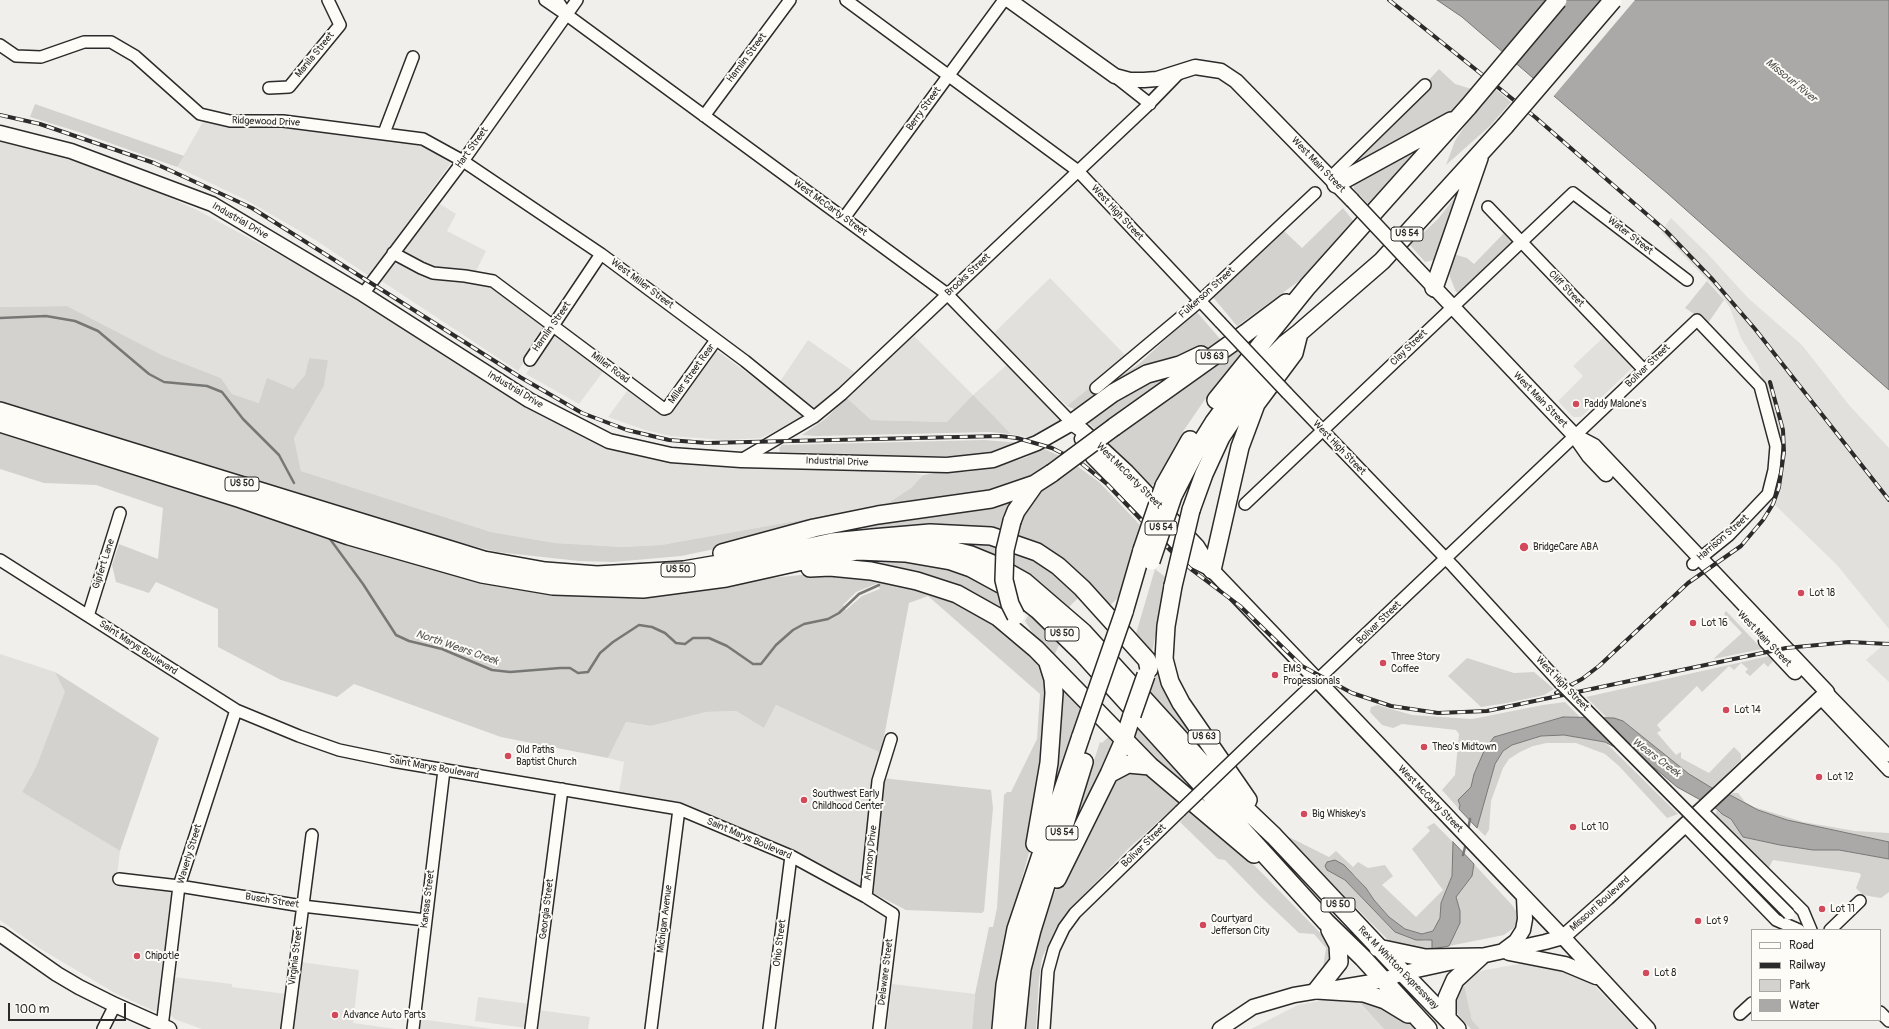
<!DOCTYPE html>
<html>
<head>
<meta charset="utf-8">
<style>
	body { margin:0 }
	#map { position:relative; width:1889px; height:1029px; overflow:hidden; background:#f0efeb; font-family:Pangolin,sans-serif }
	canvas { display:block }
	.legend { position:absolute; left:1751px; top:929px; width:130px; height:92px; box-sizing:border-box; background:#fdfcf7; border:1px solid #a9a8a5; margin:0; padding:5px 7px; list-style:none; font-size:12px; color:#2b2b2b }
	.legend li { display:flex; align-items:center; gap:8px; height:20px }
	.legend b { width:20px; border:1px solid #a9a8a5 }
	.scale { position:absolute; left:8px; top:1003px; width:118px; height:18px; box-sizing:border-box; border:2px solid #2b2b2b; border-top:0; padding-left:5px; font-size:12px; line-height:14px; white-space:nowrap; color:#2b2b2b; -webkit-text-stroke:3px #fdfcf7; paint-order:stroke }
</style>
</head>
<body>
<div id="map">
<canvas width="1889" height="1029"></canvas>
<ul class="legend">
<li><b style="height:5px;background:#fdfcf7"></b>Road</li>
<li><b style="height:5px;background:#2b2b2b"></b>Railway</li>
<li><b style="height:11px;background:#d3d2cf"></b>Park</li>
<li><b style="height:11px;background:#aaa9a7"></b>Water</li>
</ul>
<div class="scale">100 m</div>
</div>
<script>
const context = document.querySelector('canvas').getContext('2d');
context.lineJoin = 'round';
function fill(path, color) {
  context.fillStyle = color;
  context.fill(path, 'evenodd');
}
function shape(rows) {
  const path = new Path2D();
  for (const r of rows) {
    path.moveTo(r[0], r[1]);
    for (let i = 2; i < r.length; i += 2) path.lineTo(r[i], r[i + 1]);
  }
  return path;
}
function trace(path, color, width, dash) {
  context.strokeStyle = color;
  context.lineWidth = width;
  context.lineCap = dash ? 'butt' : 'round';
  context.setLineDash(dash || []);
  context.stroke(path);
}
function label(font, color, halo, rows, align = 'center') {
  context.font = font + ' Pangolin,sans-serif';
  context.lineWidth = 4;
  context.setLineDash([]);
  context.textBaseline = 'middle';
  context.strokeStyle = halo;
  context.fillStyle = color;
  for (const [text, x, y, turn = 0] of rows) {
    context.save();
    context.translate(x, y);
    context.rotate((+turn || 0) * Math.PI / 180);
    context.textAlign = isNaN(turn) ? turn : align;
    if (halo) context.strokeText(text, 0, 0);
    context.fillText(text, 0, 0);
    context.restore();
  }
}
fill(shape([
	[204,120,226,125,291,127,418,142,447,156,450,164,369,276,317,241,248,201,177,167],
	[0,137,85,159,199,211,365,301,610,445,898,470,923,475,911,488,885,505,661,545,623,547,555,543,491,532,301,471,294,438,324,386,328,360,309,358,305,375,293,389,259,403,232,394,221,378,162,355,67,306,0,307],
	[437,202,456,214,447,231,486,251,477,269,474,280,492,286,548,326,518,371,380,280],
	[1671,218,1707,253,1748,298,1802,345,1849,405,1889,448,1889,629,1837,565,1771,501,1780,449,1768,396,1758,365,1741,338,1730,308,1719,292,1661,232],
	[1050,278,1129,359,1067,406,994,333],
	[554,333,605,369,579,404,526,374],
	[1606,335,1633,363,1633,367,1581,417,1573,417,1558,401,1583,376,1573,366],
	[914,336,973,395,1008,364,1058,416,1060,422,1032,438,1011,434,973,396,948,422,871,420,847,398],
	[808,340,857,374,816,408,779,383],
	[713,348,801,412,801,416,798,420,761,438,725,440,671,436,645,430,608,417,630,387,661,411],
	[1889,640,1889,682,1866,660],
	[0,654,55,672,66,692,36,767,22,792,120,851,116,882,173,889,161,1008,158,1011,154,1011,115,993,39,948,0,920],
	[776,705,881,753,862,886,859,886,788,849,732,826,684,803,619,792,624,762,608,758,626,722,651,726,706,712,736,711,764,728],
	[300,962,359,970,353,1023,396,1029,292,1029],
	[1531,962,1544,962,1586,977,1636,1029,1480,1029,1472,1020,1463,980,1472,974,1485,970],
	[173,977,232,984,232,987,286,994,281,1029,202,1029,174,1019,169,1012],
	[892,984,975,994,972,1029,887,1029],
	[1351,995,1384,1029,1251,1029,1298,1005],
	[478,997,530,1004,526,1028,475,1021],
	[538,1010,590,1017,588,1029,536,1029],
	[419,1019,493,1029,417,1029]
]), '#e1e0dc');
fill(shape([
	[1439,69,1455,84,1472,89,1458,106,1443,118,1345,171],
	[1493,87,1511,102,1490,126,1446,165,1455,141,1482,100],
	[35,104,184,156,177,167,79,132,30,117],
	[1436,132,1369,205,1354,189,1353,182],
	[1463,187,1439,256,1434,260,1425,262,1410,245,1438,219],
	[1343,208,1355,223,1299,281,1237,326,1212,296,1282,229,1302,248],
	[1504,233,1513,242,1461,293,1456,292,1450,277,1448,265,1450,253,1467,258,1474,264],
	[1707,281,1724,300,1708,323,1685,308],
	[67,306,162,355,221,378,232,394,259,403,267,378,293,389,305,375,309,358,328,360,324,386,294,438,301,471,491,532,555,543,623,547,661,545,885,505,911,488,923,475,941,472,967,472,999,466,1027,457,1042,448,1060,456,1031,475,1007,488,681,556,613,562,579,561,497,552,425,534,0,403,0,307],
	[1196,311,1221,340,1201,351,1076,410,1067,406,1092,386,1098,391,1139,364],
	[1260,333,1257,340,1206,398,1184,430,1157,480,1151,487,1109,444,1119,428,1255,334],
	[1183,368,1096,430,1086,421,1123,392],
	[973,395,1011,434,990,432,816,436,802,435,825,419,847,398,871,420,947,422],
	[0,432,262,514,564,593,605,596,652,596,696,591,770,578,812,574,847,575,920,589,962,604,992,622,1039,661,1050,683,1032,842,1000,958,994,1029,972,1029,975,994,989,927,993,927,997,908,1004,795,1007,792,1011,792,1037,739,1040,694,928,596,909,603,881,753,776,705,764,728,736,711,706,712,651,726,626,722,608,758,501,737,354,684,337,697,281,680,218,647,218,609,156,582,149,593,116,582,112,565,119,544,158,559,163,508,96,485,44,483,0,469],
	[878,583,880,589,862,596,846,610,843,605,856,592],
	[984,440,1022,443,990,453,963,456,917,456,780,452,779,448,782,445],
	[1073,463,1099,482,1141,526,1123,587,1117,599,1108,607,1013,536,1031,498],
	[1018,495,1002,533,945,527,847,529],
	[983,539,1045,562,1081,595,1067,609,956,543],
	[884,560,916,562,948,568,980,580,1002,592,1008,613,849,563],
	[1155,569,1168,579,1151,656,1135,637],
	[1031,611,1061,641,1053,658,1035,637,1025,621],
	[1726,611,1727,612,1762,649,1713,659,1742,633,1724,614],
	[1769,656,1773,661,1768,667,1764,663,1750,676,1745,672,1748,669,1741,663,1734,670,1729,666,1702,692,1697,686,1657,725,1661,730,1657,733,1676,755,1681,752,1681,758,1709,773,1734,747,1741,754,1741,760,1712,788,1689,774,1623,721,1614,718,1607,718,1586,697],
	[1467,658,1514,673,1534,672,1554,689,1544,695,1507,703,1481,707,1448,676],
	[1155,671,1219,764,1215,769,1146,694],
	[55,672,159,738,120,851,22,792,36,767,65,692],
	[1059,683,1083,707,1046,816],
	[1565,702,1580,717,1563,717,1494,737,1474,773,1471,787,1458,800,1460,805,1459,809,1442,790,1455,775,1459,734,1456,730,1402,724,1393,728,1382,725,1370,712,1371,707,1377,705,1412,715,1472,719,1543,705],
	[1136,720,1195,786,1192,789,1130,739],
	[1111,734,1117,741,1071,832,1100,742,1102,743],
	[1564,735,1605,742,1678,814,1667,818,1619,766,1605,754,1576,743,1547,743,1533,746,1520,752,1509,759,1503,768,1491,801,1489,830,1485,836,1477,828,1495,764,1503,751,1512,745,1541,736],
	[1135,766,1184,798,1128,849,1067,912,1056,928,1042,958,1039,979,1036,1029,1025,1029,1027,988,1032,965,1042,922,1048,906,1113,774],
	[882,778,991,790,993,808,984,911,982,913,906,910,873,893,871,890],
	[1733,793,1738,793,1745,802,1754,807,1803,822,1855,831,1889,833,1889,842,1787,820,1749,806,1730,795],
	[1194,807,1264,875,1327,940,1332,949,1332,957,1322,974,1326,948,1314,934,1299,933,1262,898,1225,860,1218,859,1180,822],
	[1717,809,1722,814,1731,819,1743,837,1780,845,1813,850,1839,850,1889,859,1889,892,1881,898,1863,895,1856,888,1861,875,1859,873,1773,860,1767,871,1715,817],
	[1434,823,1453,842,1452,876,1441,903,1440,918,1433,931,1422,934,1405,929,1389,917,1374,900,1366,888,1355,875,1327,870,1345,880,1395,931,1424,941,1432,940,1432,949,1421,950,1400,947,1389,941,1289,840,1289,837,1329,857,1336,851,1353,867,1358,862,1368,868,1385,865,1393,876,1382,885,1416,917,1443,890,1412,849,1430,831,1427,827],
	[1474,864,1512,905,1516,911,1517,920,1515,927,1504,935,1449,946,1451,938,1457,931,1460,911,1456,897,1472,876],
	[1463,980,1472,1020,1480,1029,1471,1029,1459,1016,1455,1009,1454,994],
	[1355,998,1360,999,1404,1017,1415,1029,1384,1029]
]), '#d3d2cf');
const water = shape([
	[1437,0,1889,0,1889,390,1667,193,1462,17,1437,0],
	[1563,717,1614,718,1623,721,1689,774,1712,788,1730,795,1758,810,1787,820,1889,842,1889,859,1839,850,1813,850,1780,845,1743,837,1731,819,1722,814,1717,809,1677,787,1656,769,1605,742,1564,735,1541,736,1512,745,1503,751,1495,764,1477,828,1459,809,1460,805,1458,800,1471,787,1474,774,1485,749,1494,737,1563,717],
	[1453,842,1474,864,1472,876,1456,897,1460,911,1460,923,1449,946,1432,949,1432,940,1416,940,1395,932,1345,880,1327,870,1325,866,1327,862,1335,860,1344,865,1366,888,1374,900,1389,917,1405,929,1422,934,1433,931,1440,918,1441,903,1452,876,1453,842]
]);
fill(water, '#aaa9a7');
trace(water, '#777775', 1);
fill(shape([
	[1603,0,1635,0,1552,98,1533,81]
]), '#f0efeb');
trace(shape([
	[0,318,46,316,75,321,98,331,149,374,164,382,207,386,222,392,243,419,279,455,294,483],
	[330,539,363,584,396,635,409,641,442,649,492,670,510,672,560,668,570,668,578,673,588,672,600,653,613,642,639,625,652,627,665,633,676,643,685,644,693,638,709,638,727,646,753,664,761,664,776,645,793,630,804,624,828,619,839,613,859,594,879,585],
	[1468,830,1470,819],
	[1463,855,1466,843]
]), '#777775', 2.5);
const minor = shape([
	[545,0,561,11],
	[557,0,567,15,947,294,1072,423],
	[846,0,1078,171,1220,322],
	[0,45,16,56,41,57,84,42,111,42,135,56,200,114,230,121,283,121,423,139,463,161,601,254,745,361,814,417],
	[1117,78,1150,104],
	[269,88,289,87,340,25,328,0],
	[704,116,790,0],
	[384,133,413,57],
	[1330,178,1425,85],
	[1488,207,1644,370],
	[844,218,1004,0],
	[393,253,421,268,433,273,465,276,493,281,664,409,667,408,716,340],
	[363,294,463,161,577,0],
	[530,360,601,254],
	[1096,388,1200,301,1315,193],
	[1287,393,1453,566,1559,682],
	[741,460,814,417,842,394,1146,107,1181,71],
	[1245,504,1573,193,1687,280],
	[0,560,236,710,299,736,339,750,392,761,679,809,791,856,866,897,893,914,879,1029],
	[88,616,120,513],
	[1827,692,1889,756],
	[1820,698,1889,771],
	[1256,738,1697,320,1760,386,1776,446,1774,470,1768,494,1729,535,1693,564],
	[1701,810,1803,911,1811,930],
	[1684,825,1776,920,1799,930],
	[119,879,179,886,302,906,426,920],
	[866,897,878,781,891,739],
	[1830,930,1860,901],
	[1880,1012,1889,1021],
	[1740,1014,1752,1003],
	[162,1027,179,886,236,710],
	[103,1029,115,1005],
	[287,1029,312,835],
	[413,1029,444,770],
	[531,1029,562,789],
	[651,1029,679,809],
	[769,1029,791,856],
	[1044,1029,1048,971,1054,949,1064,928,1075,913,1180,811]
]);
const major = shape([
	[1009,0,1115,76,1130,80,1144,80,1157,79,1195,67,1221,71,1236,81,1352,200],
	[0,133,71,151,212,204,363,294,529,400,609,441,671,455,741,460,947,465,993,460,1037,443,1072,423],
	[1414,266,1575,436,1589,456,1606,474],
	[1072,423,1083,431,1127,472,1197,546,1212,570,1563,937,1648,1029],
	[1082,439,1093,457,1195,561,1211,569],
	[1766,641,1795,672],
	[0,934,57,974,79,987,115,1005,169,1029],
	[1504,950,1516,941,1523,930,1525,919,1524,897],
	[1509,953,1565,964,1596,977],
	[1220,1029,1253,1007,1294,995,1384,980,1403,973,1545,942,1563,937,1607,898,1827,692,1594,446,1575,436]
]);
const highway = shape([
	[1336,184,1451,121],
	[1434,288,1479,158],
	[1216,400,1308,286,1468,107],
	[0,411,484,560,545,571,597,575,684,570,777,554,832,542,872,538,930,533,991,536,1037,552,1058,566,1082,588,1147,660,1149,669],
	[0,423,241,499,349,536,482,574,553,586,643,589,726,578,807,560,858,551,905,553,951,561,971,568,1015,592,1038,610,1083,654,1326,922,1363,958,1428,1029],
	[1072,423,1113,393,1147,374,1180,365,1201,355],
	[1114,427,1246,333,1286,303],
	[1164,486,1190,440],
	[1173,496,1196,451,1214,422,1234,395,1285,344,1299,333,1382,261,1505,126],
	[1191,510,1204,474,1221,437,1244,402,1259,383],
	[1012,521,1016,511,1035,484],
	[908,541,947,549,971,555,993,564,1025,582,1083,632,1233,797,1274,836,1403,973,1457,1029],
	[722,553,814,528,878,515,991,499,1035,484,1052,473],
	[810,568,830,567,871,571,917,581,957,594,998,617,1036,649,1150,766,1254,854],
	[1212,570,1240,447,1256,404,1294,353,1299,333],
	[1173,586,1166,626,1164,659,1170,682,1181,703,1248,800],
	[1124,612,1142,550],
	[1109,774,1128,764,1150,766],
	[1035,844,1049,763,1054,693,1053,679,1048,663],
	[1057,879,1109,774,1124,740,1132,715],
	[1378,948,1425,958,1480,957],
	[1317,990,1364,993,1385,1000,1408,1014],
	[1317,990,1339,962,1338,945,1330,930],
	[1447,1018,1447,998,1455,980,1480,957],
	[1001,1029,1005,985,1016,929,1081,736],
	[1016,1029,1022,969,1032,930,1084,762]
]);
trace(minor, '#2b2b2b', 14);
trace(major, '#2b2b2b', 17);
trace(highway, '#2b2b2b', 20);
trace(minor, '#fdfcf7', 11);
trace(major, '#fdfcf7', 14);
trace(highway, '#fdfcf7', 17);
const rail = shape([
	[1389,0,1535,117,1666,231,1713,280,1755,329,1889,500],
	[0,115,40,124,154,163,252,208,520,377,582,413,627,430,669,440,707,443,1000,436,1017,438,1052,448,1081,463,1107,484,1170,550,1192,570,1240,606,1302,666,1352,693,1391,706,1438,713,1487,711,1786,648,1849,642,1889,644],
	[1556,693,1582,679,1599,666,1688,583,1741,546,1763,520,1773,504,1779,487,1784,452,1783,430,1770,382]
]);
trace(rail, '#2b2b2b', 4);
trace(rail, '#fdfcf7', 2.5, [8]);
const minorBridge = shape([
	[1220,322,1287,393],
	[1559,682,1789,914],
	[1180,811,1256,738]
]);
const majorBridge = shape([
	[1352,200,1414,266]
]);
const highwayBridge = shape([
	[1468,107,1558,0],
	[1505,126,1613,0],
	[1052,473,1114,427],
	[1012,521,1005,550,1004,580,1010,604,1016,616],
	[1142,550,1164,486],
	[1151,561,1173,496],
	[1173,586,1191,510],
	[1132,715,1146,675],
	[1081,736,1124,612]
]);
trace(minorBridge, '#2b2b2b', 14, []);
trace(majorBridge, '#2b2b2b', 17, []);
trace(highwayBridge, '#2b2b2b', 20, []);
trace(minorBridge, '#fdfcf7', 11);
trace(majorBridge, '#fdfcf7', 14);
trace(highwayBridge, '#fdfcf7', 17);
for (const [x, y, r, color] of [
	[1576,404,4,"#d1495b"],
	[1524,547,5,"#d1495b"],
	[1801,593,4,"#d1495b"],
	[1693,623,4,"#d1495b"],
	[1383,663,4,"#d1495b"],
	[1275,675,4,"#d1495b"],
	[1726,710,4,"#d1495b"],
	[1424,747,4,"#d1495b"],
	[508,756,4,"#d1495b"],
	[1819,777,4,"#d1495b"],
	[804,800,4,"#d1495b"],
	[1304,814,4,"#d1495b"],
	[1573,827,4,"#d1495b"],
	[1822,909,4,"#d1495b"],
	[1698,921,4,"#d1495b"],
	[1203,925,4,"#d1495b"],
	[137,956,4,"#d1495b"],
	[1646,973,4,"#d1495b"],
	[335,1015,4,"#d1495b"]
]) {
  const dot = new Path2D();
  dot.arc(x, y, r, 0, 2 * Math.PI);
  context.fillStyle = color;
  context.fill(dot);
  trace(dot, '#fdfcf7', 1.5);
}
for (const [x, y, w] of [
	[1407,234,32],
	[1212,357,32],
	[242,484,34],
	[1161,528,32],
	[678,570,34],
	[1062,634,34],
	[1204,737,32],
	[1062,833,32],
	[1338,905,34]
]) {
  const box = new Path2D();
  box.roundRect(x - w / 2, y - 7, w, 14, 3);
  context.fillStyle = '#fdfcf7';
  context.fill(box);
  trace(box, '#2b2b2b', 1);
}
label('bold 9px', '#2b2b2b', null, [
	["US 54",1407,234],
	["US 63",1212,357],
	["US 50",242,484],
	["US 54",1161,528],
	["US 50",678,570],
	["US 50",1062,634],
	["US 63",1204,737],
	["US 54",1062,833],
	["US 50",1338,905]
]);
label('10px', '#2b2b2b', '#fdfcf7', [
	["Manila Street",315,55,-51],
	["Hamlin Street",747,58,-53],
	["Berry Street",924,109,-54],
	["Ridgewood Drive",266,122,2],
	["Hart Street",472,148,-54],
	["West Main Street",1318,165,46],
	["West McCarty Street",830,208,36],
	["West High Street",1117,213,47],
	["Industrial Drive",240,221,30],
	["Water Street",1630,236,38],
	["Brooks Street",968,275,-43],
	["West Miller Street",642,284,37],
	["Cliff Street",1566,289,46],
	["Fulkerson Street",1207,293,-42],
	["Hamlin Street",552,327,-55],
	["Clay Street",1409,348,-44],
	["Bolivar Street",1648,366,-44],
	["Miller Road",610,368,37],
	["Miller street Rear",692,374,-54],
	["Industrial Drive",515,390,31],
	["West Main Street",1540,400,46],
	["West High Street",1339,448,46],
	["Industrial Drive",837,462,2],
	["West McCarty Street",1129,476,45],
	["Harrison Street",1723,538,-41],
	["Gipfert Lane",104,564,-72],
	["Bolivar Street",1379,623,-44],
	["West Main Street",1764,639,46],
	["Saint Marys Boulevard",138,648,33],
	["West High Street",1562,684,46],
	["Saint Marys Boulevard",434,768,10],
	["West McCarty Street",1430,799,46],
	["Saint Marys Boulevard",749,839,23],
	["Bolivar Street",1144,846,-44],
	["Armory Drive",871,853,-84],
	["Waverly Street",190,854,-73],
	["Kansas Street",428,899,-83],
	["Busch Street",272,901,9],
	["Missouri Boulevard",1600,904,-42],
	["Georgia Street",547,909,-83],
	["Michigan Avenue",665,919,-83],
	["Ohio Street",780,943,-83],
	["Virginia Street",296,956,-83],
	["Rex M Whitton Expressway",1398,968,46],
	["Delaware Street",886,972,-83]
]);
label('10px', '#2b2b2b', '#fdfcf7', [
	["Paddy Malone's",1584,404],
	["BridgeCare ABA",1533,547],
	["Lot 18",1809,593],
	["Lot 16",1701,623],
	["Three Story",1391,657],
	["Coffee",1391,669],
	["EMS",1283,669],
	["Propessionals",1283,681],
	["Lot 14",1734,710],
	["Theo's Midtown",1432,747],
	["Old Paths",516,750],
	["Baptist Church",516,762],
	["Lot 12",1827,777],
	["Southwest Early",812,794],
	["Childhood Center",812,806],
	["Big Whiskey's",1312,814],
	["Lot 10",1581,827],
	["Lot 11",1830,909],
	["Courtyard",1211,919],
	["Jefferson City",1211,931],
	["Lot 9",1706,921],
	["Chipotle",145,956],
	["Lot 8",1654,973],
	["Advance Auto Parts",343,1015]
], 'left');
label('italic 11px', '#575756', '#fdfcf7', [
	["Missouri River",1791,81,39],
	["North Wears Creek",457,648,19],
	["Wears Creek",1656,758,37]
]);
</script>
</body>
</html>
